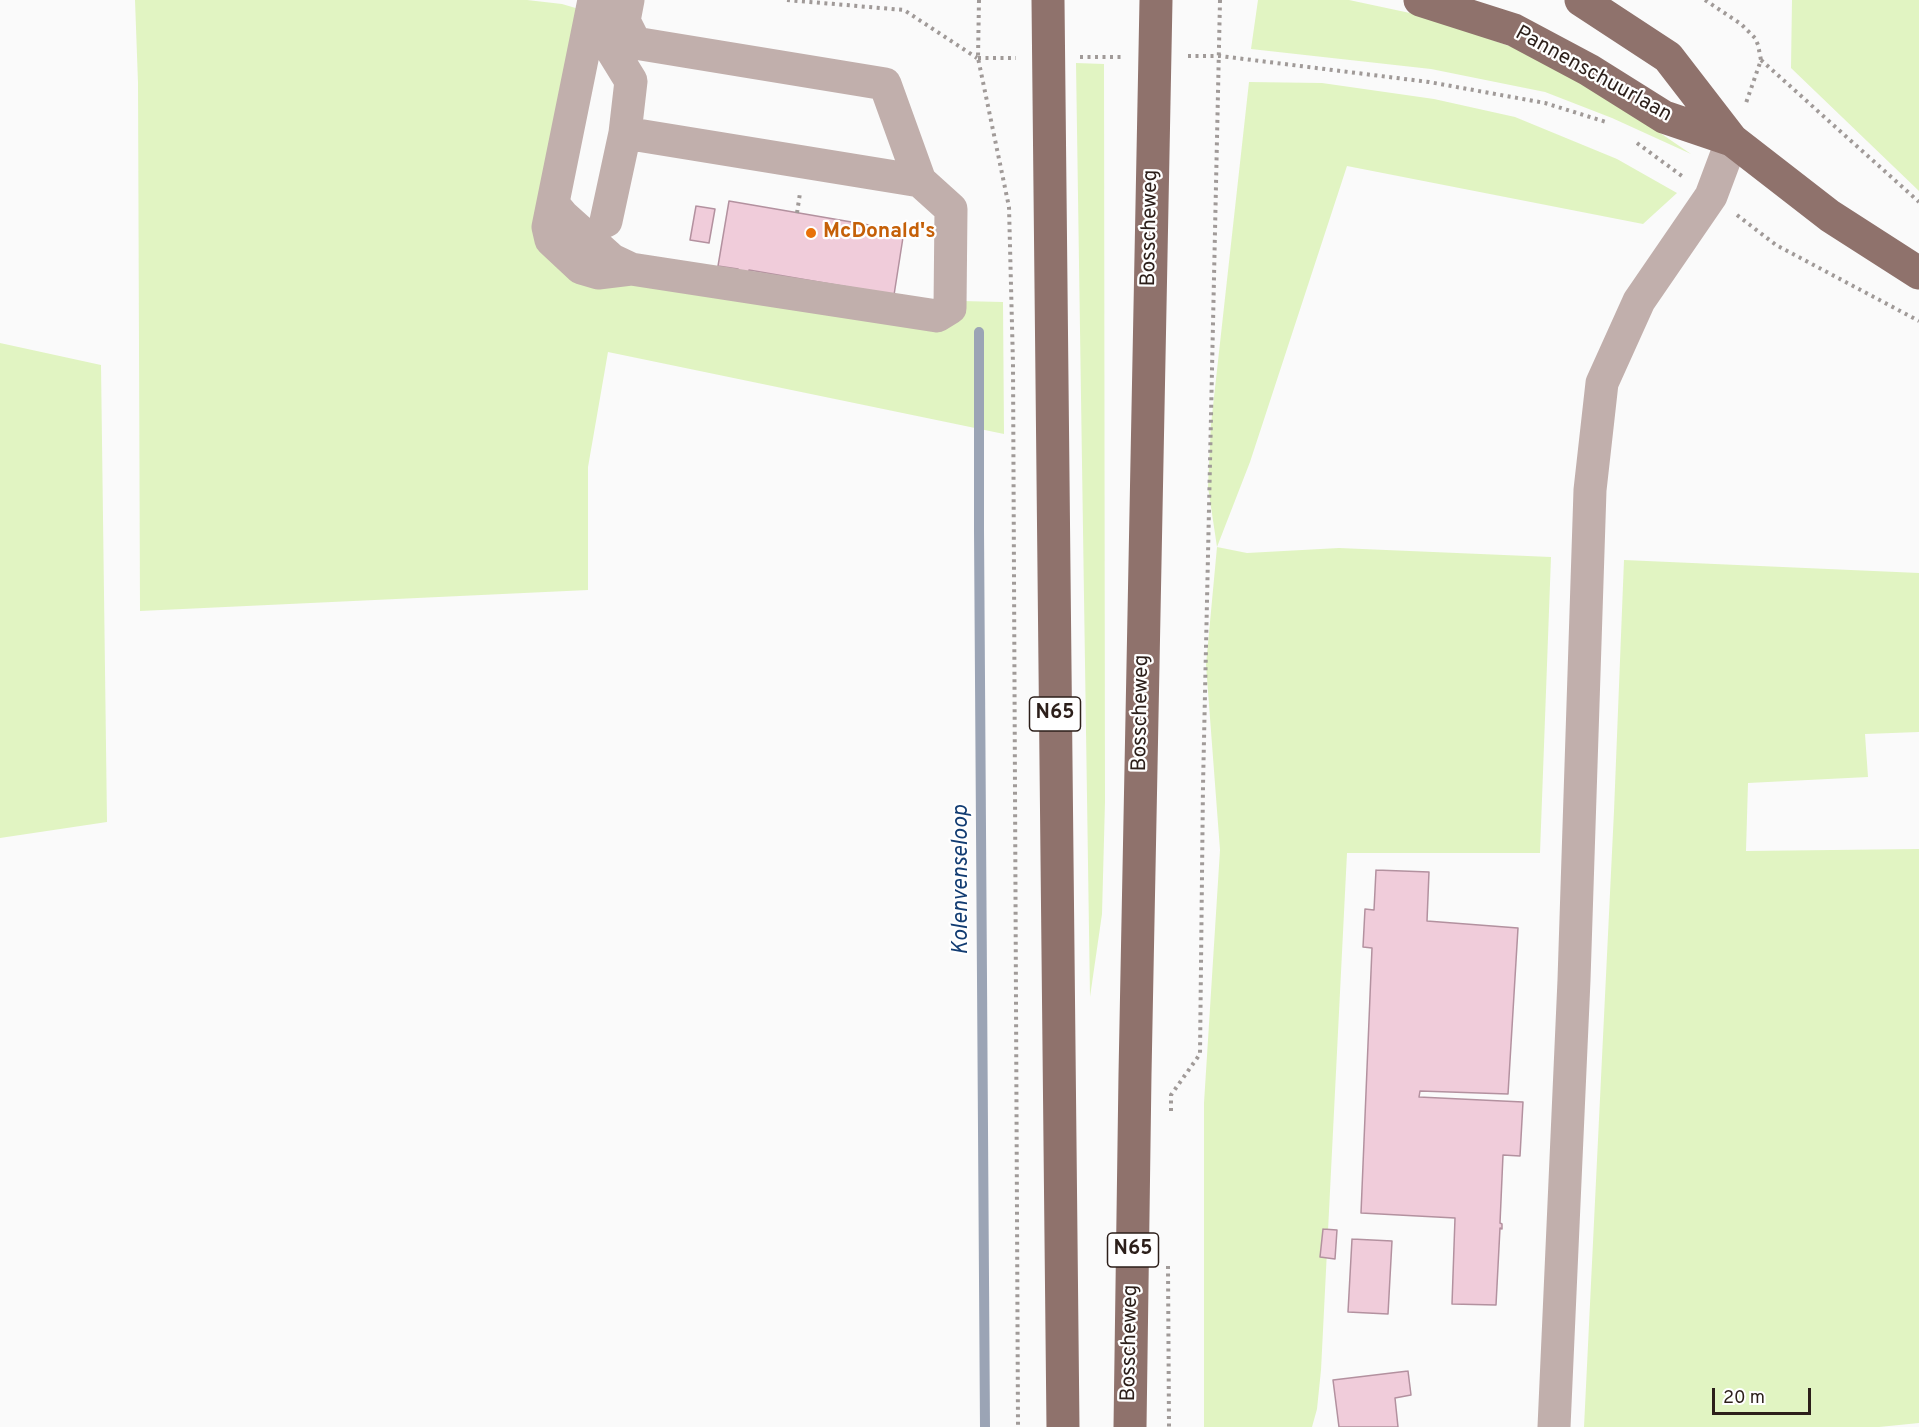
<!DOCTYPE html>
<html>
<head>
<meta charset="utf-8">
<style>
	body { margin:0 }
	#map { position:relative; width:1919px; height:1427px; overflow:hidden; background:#fafafa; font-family:Overpass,sans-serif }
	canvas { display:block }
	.scale { position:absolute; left:1712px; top:1388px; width:99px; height:27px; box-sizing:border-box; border:3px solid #2c1f1a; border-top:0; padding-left:8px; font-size:18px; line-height:21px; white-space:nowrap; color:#2c1f1a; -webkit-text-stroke:4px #fff; paint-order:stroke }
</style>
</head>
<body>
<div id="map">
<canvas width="1919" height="1427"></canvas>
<div class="scale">20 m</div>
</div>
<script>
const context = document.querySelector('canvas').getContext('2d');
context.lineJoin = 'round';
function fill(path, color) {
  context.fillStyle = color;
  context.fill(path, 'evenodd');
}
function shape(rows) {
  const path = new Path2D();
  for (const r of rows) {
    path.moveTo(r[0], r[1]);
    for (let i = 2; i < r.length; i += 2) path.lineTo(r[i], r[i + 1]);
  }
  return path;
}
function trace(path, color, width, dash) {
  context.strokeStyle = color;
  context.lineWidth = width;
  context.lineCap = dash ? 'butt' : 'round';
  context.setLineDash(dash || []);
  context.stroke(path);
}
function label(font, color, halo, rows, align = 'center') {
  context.font = font + ' Overpass,sans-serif';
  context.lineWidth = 4.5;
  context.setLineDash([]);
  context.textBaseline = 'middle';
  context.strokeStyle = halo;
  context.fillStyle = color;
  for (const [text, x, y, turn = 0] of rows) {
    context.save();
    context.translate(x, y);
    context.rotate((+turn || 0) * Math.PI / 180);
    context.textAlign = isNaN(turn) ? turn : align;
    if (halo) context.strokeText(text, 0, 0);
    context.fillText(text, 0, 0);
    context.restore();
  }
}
fill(shape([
	[135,0,527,0,562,4,579,9,540,237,616,279,961,301,1003,302,1004,434,608,352,588,467,588,590,140,611,138,83],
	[1258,0,1349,0,1424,16,1515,48,1587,83,1691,154,1612,118,1545,92,1431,69,1251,49],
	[1792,0,1919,0,1919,191,1791,68],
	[1076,63,1104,64,1105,802,1102,914,1090,997],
	[1249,82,1322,83,1434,99,1515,117,1617,159,1677,193,1643,224,1347,166,1250,462,1217,547,1247,553,1339,548,1551,557,1540,853,1347,853,1321,1370,1317,1409,1312,1427,1204,1427,1204,1103,1220,850,1206,665,1217,547,1208,487,1211,424],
	[0,343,101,365,107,822,0,838],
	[1624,560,1919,573,1919,732,1865,734,1868,777,1748,783,1746,851,1919,849,1919,1423,1879,1427,1584,1427,1614,811]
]), '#e1f4c2');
trace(shape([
	[979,332,979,530,985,1427]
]), '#9ba4b5', 10);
const building = shape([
	[729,201,904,231,894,295,749,270,748,276,738,269,718,266,729,201],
	[696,206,715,209,709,243,690,240,696,206],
	[1376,870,1429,872,1427,921,1518,928,1508,1094,1420,1091,1419,1097,1523,1102,1520,1156,1503,1155,1500,1223,1502,1224,1502,1229,1500,1228,1496,1305,1452,1304,1455,1218,1361,1213,1372,948,1363,947,1365,909,1374,910,1376,870],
	[1323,1229,1337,1230,1335,1259,1320,1257,1323,1229],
	[1352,1239,1392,1241,1388,1314,1348,1312,1352,1239],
	[1408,1371,1411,1395,1395,1398,1398,1427,1339,1427,1333,1380,1408,1371]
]);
fill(building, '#f0ccda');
trace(building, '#b3919f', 1.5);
trace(shape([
	[787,0,904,10,977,58],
	[979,0,978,58,1009,207,1013,364,1018,1427],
	[1705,0,1741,24,1755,38,1758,45,1761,60,1746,103],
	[1188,56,1220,56,1429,82,1545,103,1606,122],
	[1080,57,1121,57],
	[978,58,1016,58],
	[1761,60,1919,202],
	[1637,143,1682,176],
	[797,213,800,193],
	[1737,215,1776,245,1919,321],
	[1171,1111,1171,1095,1200,1054,1203,786,1220,0],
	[1168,1266,1169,1427]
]), '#a09a98', 4, [3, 4.5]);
trace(shape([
	[594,0,548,227,551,240,581,268,598,273,631,269,937,316,950,308,951,209,920,181,885,84,635,43,624,21,628,0],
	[603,2,608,21,607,42,631,81,625,133,606,221],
	[625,133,920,181],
	[553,204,563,216,612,260,631,269],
	[1554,1427,1574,980,1590,490,1602,383,1639,301,1711,196,1732,140]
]), '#c1afac', 33);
trace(shape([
	[1048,0,1063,1427],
	[1420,0,1514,30,1589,70,1664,117,1732,140],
	[1581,0,1668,57,1732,140,1830,216,1919,273],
	[1130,1427,1135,1074,1156,0]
]), '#8f726c', 33);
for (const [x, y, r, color] of [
	[811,233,6,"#e8710a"]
]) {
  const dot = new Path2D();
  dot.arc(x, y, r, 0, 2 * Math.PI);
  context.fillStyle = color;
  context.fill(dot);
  trace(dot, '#fff', 2);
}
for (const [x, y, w] of [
	[1055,714,51],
	[1133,1250,51]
]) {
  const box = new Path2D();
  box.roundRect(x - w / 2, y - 17, w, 34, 4.5);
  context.fillStyle = '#fff';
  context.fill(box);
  trace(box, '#2c1f1a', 1.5);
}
label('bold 20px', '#2c1f1a', null, [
	["N65",1055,714],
	["N65",1133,1250]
]);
label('21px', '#2c1f1a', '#fff', [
	["Pannenschuurlaan",1593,75,29],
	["Bosscheweg",1151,228,-89],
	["Bosscheweg",1142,713,-89],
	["Bosscheweg",1131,1343,-89]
]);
label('bold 21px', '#c56008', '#fff', [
	["McDonald's",823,233]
], 'left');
label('italic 22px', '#123c72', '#fff', [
	["Kolenvenseloop",963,880,-90]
]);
</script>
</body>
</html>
